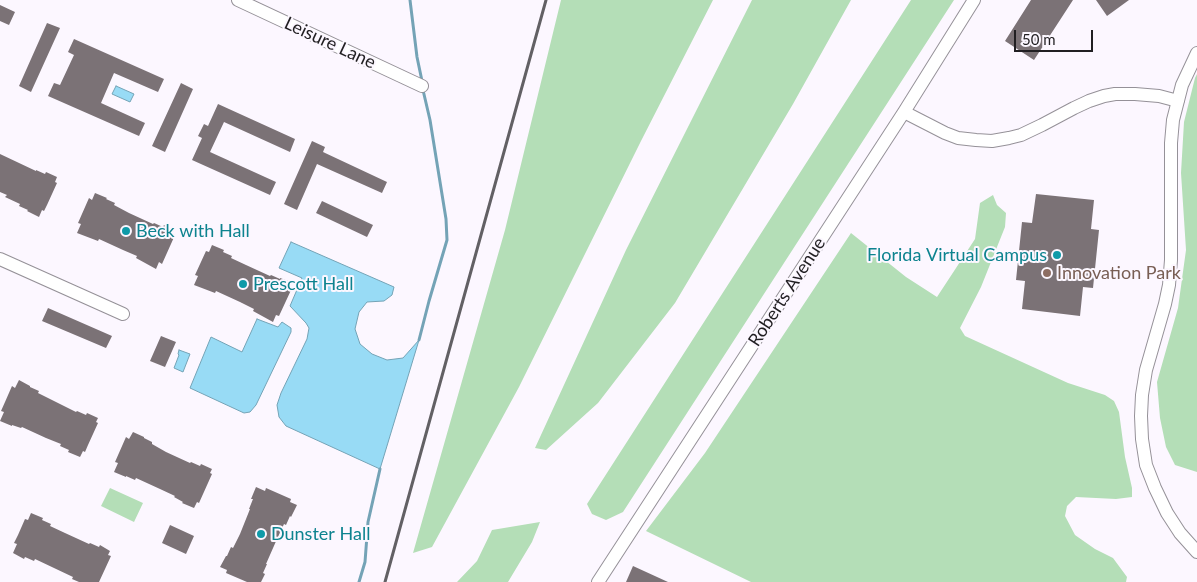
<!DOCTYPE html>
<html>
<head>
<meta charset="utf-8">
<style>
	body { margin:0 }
	#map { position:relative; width:1197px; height:582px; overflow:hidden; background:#fcf7ff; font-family:Lato,sans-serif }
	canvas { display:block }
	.scale { position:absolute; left:1014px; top:30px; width:79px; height:22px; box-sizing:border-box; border:2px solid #211f22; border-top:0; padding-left:6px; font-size:15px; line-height:18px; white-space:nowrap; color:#211f22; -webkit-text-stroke:4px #fcf7ff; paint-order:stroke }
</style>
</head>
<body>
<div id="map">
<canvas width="1197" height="582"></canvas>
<div class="scale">50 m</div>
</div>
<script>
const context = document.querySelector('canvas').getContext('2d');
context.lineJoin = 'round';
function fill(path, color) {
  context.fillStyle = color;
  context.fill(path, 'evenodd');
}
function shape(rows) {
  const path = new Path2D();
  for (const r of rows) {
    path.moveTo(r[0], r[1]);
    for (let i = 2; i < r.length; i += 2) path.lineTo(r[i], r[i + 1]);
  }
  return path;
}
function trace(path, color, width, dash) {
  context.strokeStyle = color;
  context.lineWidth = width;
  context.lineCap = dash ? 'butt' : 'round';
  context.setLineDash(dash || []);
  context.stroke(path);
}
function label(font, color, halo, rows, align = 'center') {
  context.font = font + ' Lato,sans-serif';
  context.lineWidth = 4;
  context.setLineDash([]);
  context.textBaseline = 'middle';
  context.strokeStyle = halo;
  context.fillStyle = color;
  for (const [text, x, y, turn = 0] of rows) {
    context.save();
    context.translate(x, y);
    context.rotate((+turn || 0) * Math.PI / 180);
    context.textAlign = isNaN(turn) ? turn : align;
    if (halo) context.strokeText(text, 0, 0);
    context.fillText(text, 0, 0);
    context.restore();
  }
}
fill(shape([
	[561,0,713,0,641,141,519,387,432,547,413,553,505,230],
	[752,0,851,0,793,104,675,303,598,403,546,450,535,448,626,250],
	[911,0,954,0,623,512,606,520,592,514,587,504],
	[1197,74,1197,472,1175,465,1166,447,1160,418,1157,382,1178,308,1186,250,1181,173,1184,122,1195,78],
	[993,195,997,205,1006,213,1005,227,981,287,960,328,965,336,1068,383,1105,395,1114,401,1119,412,1125,457,1132,488,1132,497,1116,499,1076,497,1067,506,1065,516,1075,535,1095,549,1113,558,1127,577,1126,582,751,582,646,531,705,453,851,233,906,277,937,297,975,239,980,203],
	[110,488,143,503,134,522,101,506],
	[540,522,532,542,508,582,457,582,477,561,492,530]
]), '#b4deb7');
const water = shape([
	[116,86,134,94,130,102,112,94,116,86],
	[291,242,394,287,392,295,384,301,367,302,359,312,355,329,360,344,372,354,387,360,403,358,419,340,380,469,286,426,279,417,277,405,281,393,307,339,309,328,306,323,290,306,302,278,279,268,291,242],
	[257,319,278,327,282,322,291,328,291,332,256,405,250,412,244,413,190,388,211,337,242,352,257,319],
	[179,350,190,354,183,372,174,368,179,355,178,354,179,350]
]);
fill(water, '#98dbf5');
trace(water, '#74a3b6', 1);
trace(shape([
	[410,0,417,57,422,81],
	[419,340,429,301,447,240,446,219,430,120,423,90],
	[359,582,365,562,368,522,380,469]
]), '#74a3b6', 3);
fill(shape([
	[1031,0,1073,0,1034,60,1005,41],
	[1096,0,1129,0,1107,16],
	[0,5,15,12,9,25,0,21],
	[47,23,60,28,31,92,19,86],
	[74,39,164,79,158,92,114,73,101,103,145,123,139,136,48,96,54,83,60,85,74,55,68,52],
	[181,83,193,89,165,152,152,146],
	[218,104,295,139,290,152,224,122,210,152,276,182,270,195,192,160,202,138,198,136,204,124,208,126],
	[312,141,325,147,323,152,387,182,382,193,317,164,297,210,284,204],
	[0,154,36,171,36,170,45,174,46,172,57,177,55,182,57,183,47,205,44,211,42,210,39,217,27,211,28,210,19,206,20,204,5,197,7,195,0,192],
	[95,193,107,198,106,199,115,203,114,205,129,213,153,224,154,223,163,227,164,225,174,230,172,234,175,235,162,264,159,262,156,269,136,258,137,256,123,250,99,239,98,241,77,233,81,224,78,223,89,198,92,200],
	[1036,194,1094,200,1091,229,1099,230,1093,288,1083,287,1080,316,1022,309,1025,281,1016,280,1022,222,1032,223],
	[322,201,373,225,367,237,316,213],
	[212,245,224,250,223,252,232,256,231,258,246,265,270,276,271,275,280,279,280,278,291,282,289,287,292,288,279,316,276,315,273,322,253,311,254,309,240,302,216,291,215,293,194,285,198,276,195,275,206,251,209,252],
	[48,308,112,336,106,348,42,321],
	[161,336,176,342,165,367,150,361],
	[19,380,30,386,30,387,39,391,38,393,76,412,77,411,86,415,87,413,98,418,96,422,98,423,88,445,85,452,83,451,80,457,68,452,69,450,60,446,61,444,46,438,22,427,21,428,12,425,12,426,0,421,4,412,1,411,5,402,12,386,15,388],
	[133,432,144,437,144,438,152,442,152,444,166,452,190,463,191,462,200,466,201,464,212,469,210,473,212,474,199,503,197,502,194,508,182,503,183,502,174,497,175,496,160,489,136,478,135,480,126,476,126,477,114,472,118,463,115,462,126,437,129,439],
	[256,487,265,491,266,488,291,499,290,502,297,505,291,517,290,516,286,525,284,524,277,539,266,564,267,564,263,573,265,574,261,582,247,582,226,573,227,570,220,567,226,556,227,556,231,547,233,548,240,534,250,509,249,509,253,499,251,499],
	[31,513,43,518,42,520,51,524,50,526,65,533,89,544,90,543,99,547,100,545,110,551,108,555,111,556,99,582,79,582,72,579,73,577,35,559,34,561,25,557,24,559,13,553,17,544,14,543,18,535,25,519,28,520],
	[170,525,194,536,186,554,162,543],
	[633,566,668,582,626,582]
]), '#7b7276');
const minor = shape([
	[238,0,422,86],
	[1197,53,1182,85,1173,120,1171,143,1171,260,1169,285,1165,304,1146,370,1142,395,1141,416,1142,439,1146,465,1155,488,1167,513,1180,533,1197,552],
	[904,112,945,133,958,138,976,140,992,141,1009,138,1021,135,1042,125,1074,108,1089,101,1104,96,1115,94,1135,94,1159,96,1178,101],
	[0,259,123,314],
	[598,582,904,112,974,0]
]);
trace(minor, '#959198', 14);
trace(minor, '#fff', 12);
trace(shape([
	[385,582,546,0]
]), '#626064', 3);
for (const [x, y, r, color] of [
	[126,231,5,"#0f9aa8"],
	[1057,255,5,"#0f9aa8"],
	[1047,273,5,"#8d6e63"],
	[243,284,5,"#0f9aa8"],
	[261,534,5,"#0f9aa8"]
]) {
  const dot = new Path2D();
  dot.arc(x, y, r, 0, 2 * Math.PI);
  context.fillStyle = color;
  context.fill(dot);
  trace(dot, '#fcf7ff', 2);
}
label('18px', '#211f22', '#fcf7ff', [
	["Leisure Lane",330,43,25],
	["Roberts Avenue",787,292,-57]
]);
label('18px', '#0d838f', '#fcf7ff', [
	["Beck with Hall",136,231],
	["Florida Virtual Campus",1047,255,"right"],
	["Prescott Hall",253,284],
	["Dunster Hall",271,534]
], 'left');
label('18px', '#785e54', '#fcf7ff', [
	["Innovation Park",1057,273]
], 'left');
</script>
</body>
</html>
